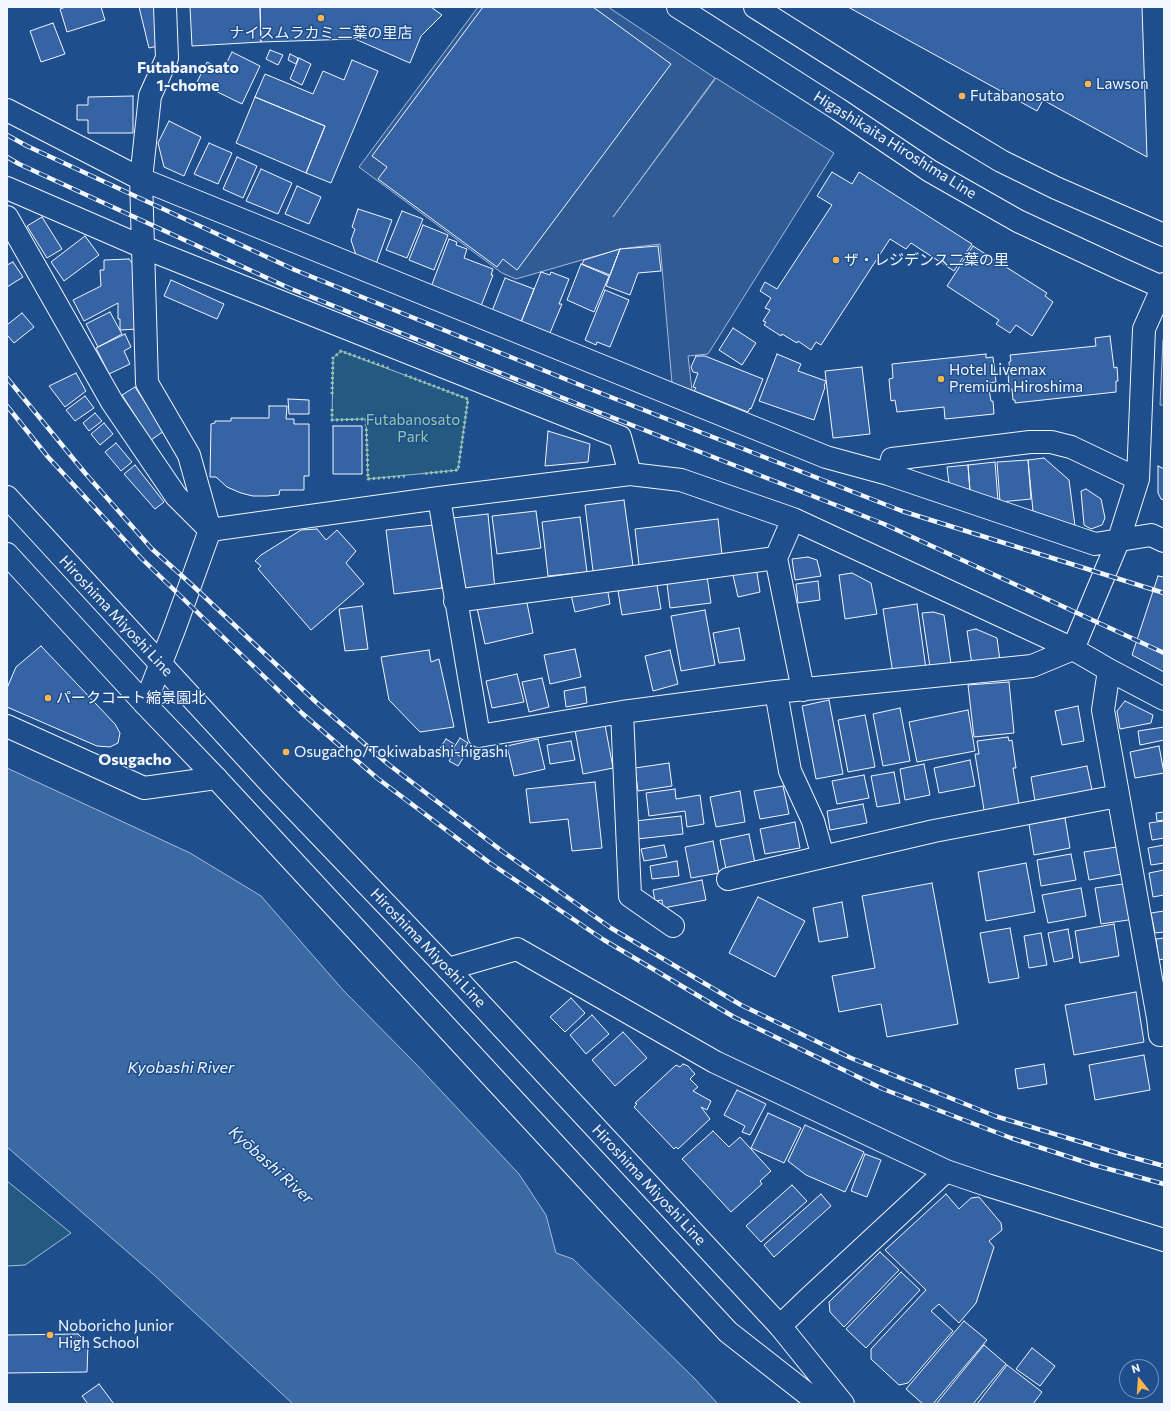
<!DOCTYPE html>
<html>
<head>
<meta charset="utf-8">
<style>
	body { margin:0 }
	#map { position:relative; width:1171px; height:1411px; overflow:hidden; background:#1f4e8c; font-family:Commissioner,sans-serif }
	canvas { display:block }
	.frame { position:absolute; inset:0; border:8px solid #f2f6ff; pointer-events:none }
	.north { position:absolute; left:1119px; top:1359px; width:40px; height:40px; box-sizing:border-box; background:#1f4e8c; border:1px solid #7391ba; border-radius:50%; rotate:343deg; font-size:11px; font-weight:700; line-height:16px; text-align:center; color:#f2f6ff }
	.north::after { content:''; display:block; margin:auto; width:14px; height:18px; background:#ffb74d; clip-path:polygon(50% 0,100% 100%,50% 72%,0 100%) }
</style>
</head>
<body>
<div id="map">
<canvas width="1171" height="1411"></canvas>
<div class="frame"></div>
<div class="north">N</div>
</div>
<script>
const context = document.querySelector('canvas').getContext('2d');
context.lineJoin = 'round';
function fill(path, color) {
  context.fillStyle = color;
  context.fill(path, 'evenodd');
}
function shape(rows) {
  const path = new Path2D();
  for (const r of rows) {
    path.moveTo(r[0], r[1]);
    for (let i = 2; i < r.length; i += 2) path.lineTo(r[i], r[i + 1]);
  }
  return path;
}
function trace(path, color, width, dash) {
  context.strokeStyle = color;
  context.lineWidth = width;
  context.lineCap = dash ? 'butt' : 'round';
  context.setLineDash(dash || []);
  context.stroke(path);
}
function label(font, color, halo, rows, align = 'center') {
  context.font = font + ' Commissioner,"Noto Sans JP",sans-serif';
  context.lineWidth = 3;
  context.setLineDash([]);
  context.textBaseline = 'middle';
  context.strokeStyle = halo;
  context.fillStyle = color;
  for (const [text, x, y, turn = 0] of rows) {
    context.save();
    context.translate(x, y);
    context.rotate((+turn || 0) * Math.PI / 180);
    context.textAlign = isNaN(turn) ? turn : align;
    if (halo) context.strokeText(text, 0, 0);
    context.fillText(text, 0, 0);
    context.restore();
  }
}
const green = shape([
	[341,351,468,399,458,470,368,479,366,419,332,420,333,358,341,351],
	[7,1181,71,1233,25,1265,7,1266,7,1181]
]);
fill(green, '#245a82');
trace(green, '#a8bbd7', 1);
const parking = shape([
	[478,7,608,7,715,78,613,217,716,78,834,153,708,354,688,356,692,390,672,383,660,244,620,249,516,279,502,273,359,167,478,7],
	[1163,340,1164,340,1164,405,1160,405,1163,340]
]);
fill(parking, '#305b95');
trace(parking, '#a8bbd7', 1);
const water = shape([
	[7,768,190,853,261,896,343,990,415,1063,519,1174,546,1215,556,1253,573,1259,694,1378,718,1404,293,1404,153,1274,7,1147,7,768]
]);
fill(water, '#3b69a3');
trace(water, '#a8bbd7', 1);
const building = shape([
	[66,7,101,7,105,20,67,32,60,9,66,7],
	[139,7,155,7,158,46,149,48,139,7],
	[190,7,260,7,261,42,192,46,190,7],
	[260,7,431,7,442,15,421,36,410,63,355,39,261,42,260,7],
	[483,7,593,7,671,64,517,270,503,259,497,267,378,179,387,167,372,156,483,7],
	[848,7,1142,7,1147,157,1043,100,1037,111,848,7],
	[53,23,65,54,41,62,30,31,53,23],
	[270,50,283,55,278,65,266,59,270,50],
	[232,52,260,66,242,104,197,82,207,62,223,70,232,52],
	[290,54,298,58,296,64,288,60,290,54],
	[299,58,311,64,302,85,290,79,299,58],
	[352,60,378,71,331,183,306,173,325,126,255,97,265,74,313,94,323,71,344,80,352,60],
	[133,96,133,133,88,133,88,120,77,120,77,105,88,105,88,97,133,96],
	[255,97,325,126,306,173,236,143,255,97],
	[169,121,201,137,184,176,164,167,158,143,169,121],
	[209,143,232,153,218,184,194,174,209,143],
	[237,157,257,166,243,198,223,189,237,157],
	[261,169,292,183,278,214,246,201,261,169],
	[832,172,852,184,859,172,972,244,954,271,911,243,906,249,890,239,821,345,816,342,811,350,798,341,797,343,782,334,781,336,764,325,766,322,763,321,770,310,765,308,771,298,760,291,765,282,777,289,832,205,817,196,832,172],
	[297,186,321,197,309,224,285,214,297,186],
	[358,209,392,220,376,264,357,258,351,240,355,229,352,227,358,209],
	[402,211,423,219,407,258,386,250,402,211],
	[42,217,62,249,47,258,27,226,42,217],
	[423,225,448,235,434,270,409,260,423,225],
	[85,236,99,255,64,281,51,262,85,236],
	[449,239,457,242,456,245,467,249,464,258,493,269,491,275,493,275,481,306,431,287,449,239],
	[658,246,661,271,638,273,630,295,606,286,620,249,658,246],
	[973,246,1047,293,1045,296,1053,302,1032,336,1016,325,1010,333,996,324,999,320,947,286,973,246],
	[620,249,610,275,582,264,584,260,620,249],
	[129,259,137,269,139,329,120,330,120,319,118,319,118,303,84,321,73,300,101,286,100,270,104,270,104,260,129,259],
	[13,262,23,277,7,287,7,265,13,262],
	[581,264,609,276,594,312,567,300,581,264],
	[541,272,550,275,551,272,569,279,559,304,562,304,550,333,521,322,541,272],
	[505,278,534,289,521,322,492,311,505,278],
	[171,280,224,304,217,319,164,296,171,280],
	[605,290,629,300,610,347,597,342,596,345,585,340,605,290],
	[110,312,122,334,98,347,86,324,110,312],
	[22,313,34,327,14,343,7,335,7,325,22,313],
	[733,328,756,343,742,365,719,350,733,328],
	[125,334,131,347,124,351,130,364,109,374,96,348,125,334],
	[1110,336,1114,368,1117,367,1118,381,1116,381,1116,392,1015,403,1015,400,1013,400,1012,389,1009,389,1008,373,1010,373,1009,362,1011,361,1010,355,1096,346,1095,338,1110,336],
	[777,354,801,364,798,371,826,381,824,386,825,387,814,420,759,401,777,354],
	[986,354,986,358,993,357,996,382,988,383,991,401,993,401,994,414,945,419,944,407,897,412,895,400,891,401,889,379,893,378,892,364,986,354],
	[696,356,705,356,763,379,751,409,750,408,748,412,694,391,696,388,693,387,698,373,693,372,691,367,696,356],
	[862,367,870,434,833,438,825,371,862,367],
	[76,373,86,391,65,407,49,386,76,373],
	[135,387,164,431,151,440,122,395,135,387],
	[85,396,94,408,75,421,66,410,85,396],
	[288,399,309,400,309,414,289,414,288,399],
	[269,406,287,406,286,419,294,419,294,424,309,424,309,476,304,476,304,490,280,490,279,495,267,496,253,496,241,493,227,487,216,477,210,477,211,424,215,423,215,421,231,421,231,418,269,418,269,406],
	[95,413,102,421,89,431,83,423,95,413],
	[104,423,113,434,100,445,91,434,104,423],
	[333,426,362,426,362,474,333,474,333,426],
	[548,431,590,444,588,462,545,466,548,431],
	[116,443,132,462,121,471,105,452,116,443],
	[1044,458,1069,480,1075,526,1033,511,1028,460,1044,458],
	[1028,460,1031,499,1000,502,997,462,1028,460],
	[995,462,998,501,970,491,968,465,995,462],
	[135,465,164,502,155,509,124,474,135,465],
	[968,465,970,491,949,484,947,467,968,465],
	[1158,466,1164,469,1164,500,1161,499,1158,493,1158,466],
	[1086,489,1101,499,1105,518,1102,525,1091,529,1084,525,1081,491,1086,489],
	[624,500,633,566,593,571,585,505,624,500],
	[536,511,541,548,497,554,492,516,536,511],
	[488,514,495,590,465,593,452,518,488,514],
	[580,517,587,572,548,576,542,522,580,517],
	[718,519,722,555,639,565,635,529,718,519],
	[434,525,442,588,394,594,386,530,434,525],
	[317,529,326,540,337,530,356,551,346,563,364,584,311,630,258,569,261,566,255,561,261,555,301,530,317,529],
	[808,557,817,560,821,576,795,580,792,559,808,557],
	[756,567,760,592,738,597,732,571,756,567],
	[706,570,711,603,670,608,666,576,706,570],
	[852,573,871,583,877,614,845,619,839,575,852,573],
	[1158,576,1164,577,1164,672,1132,655,1158,576],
	[818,581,820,600,798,603,796,584,818,581],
	[657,585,661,609,622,615,618,591,657,585],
	[607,587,610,604,575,612,571,595,607,587],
	[526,598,533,633,485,644,477,608,526,598],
	[917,604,926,669,893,674,883,609,917,604],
	[362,606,368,649,345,651,339,609,362,606],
	[705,610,715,665,681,671,671,616,705,610],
	[933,612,944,615,951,664,930,667,922,613,933,612],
	[739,628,745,660,719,663,713,633,739,628],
	[976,629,997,638,1000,661,972,665,967,631,976,629],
	[41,646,115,724,120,733,118,743,110,747,97,746,7,707,7,688,16,667,41,646],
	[575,649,581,677,550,684,544,655,575,649],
	[429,650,431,662,439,659,454,727,420,732,389,700,381,657,429,650],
	[670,650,678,684,653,691,645,656,670,650],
	[517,674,524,702,492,708,486,681,517,674],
	[542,678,549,707,529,712,522,682,542,678],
	[1009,682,1014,733,974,737,968,685,1009,682],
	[585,687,587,703,566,707,564,691,585,687],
	[829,700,843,774,816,779,802,706,829,700],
	[1125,701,1153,715,1151,723,1120,729,1117,711,1125,701],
	[1078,706,1084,741,1062,745,1055,711,1078,706],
	[900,708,910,761,883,766,873,714,900,708],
	[968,710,975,751,917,762,909,722,968,710],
	[865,715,875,767,848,772,838,720,865,715],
	[605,725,613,768,583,774,575,730,605,725],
	[1164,727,1164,740,1140,745,1138,731,1164,727],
	[1008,737,1009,741,1012,740,1016,768,1013,768,1019,805,984,810,975,754,979,754,977,741,1008,737],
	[460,738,468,743,461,754,453,749,460,738],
	[446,739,454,744,447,755,439,750,446,739],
	[538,739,545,769,514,776,507,746,538,739],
	[571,741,575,760,550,764,547,745,571,741],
	[1159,746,1164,773,1135,778,1130,752,1159,746],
	[454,753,463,758,458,766,449,761,454,753],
	[970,760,975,786,939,793,934,768,970,760],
	[669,763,672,786,638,791,635,768,669,763],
	[924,764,930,795,905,800,900,769,924,764],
	[1087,766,1092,790,1035,801,1031,777,1087,766],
	[894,772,900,803,877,807,871,776,894,772],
	[864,775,869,798,837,804,832,781,864,775],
	[595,782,602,848,572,851,568,819,530,823,526,789,595,782],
	[783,786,789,814,760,819,754,791,783,786],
	[675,789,676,799,700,795,704,824,687,827,685,811,649,816,646,793,675,789],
	[740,791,745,822,716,827,710,797,740,791],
	[863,804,867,823,830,830,827,811,863,804],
	[1164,812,1164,820,1157,821,1156,813,1164,812],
	[681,816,683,834,637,839,635,821,681,816],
	[1065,818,1070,848,1034,855,1029,824,1065,818],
	[1164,821,1164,838,1152,840,1149,823,1164,821],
	[795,822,800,848,765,854,760,829,795,822],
	[749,834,755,863,726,869,720,840,749,834],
	[713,841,719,873,691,878,685,847,713,841],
	[664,845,667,857,644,861,641,849,664,845],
	[1164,845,1164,863,1151,865,1148,848,1164,845],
	[1123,846,1128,873,1089,880,1084,852,1123,846],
	[1071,854,1076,880,1041,886,1037,860,1071,854],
	[677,861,679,876,652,879,650,866,677,861],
	[1026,863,1035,912,986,921,978,872,1026,863],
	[1164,870,1164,895,1153,897,1149,873,1164,870],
	[702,880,706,900,663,908,662,900,655,901,653,890,702,880],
	[932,883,958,1024,887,1037,881,1004,839,1012,832,976,875,968,862,896,932,883],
	[1130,883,1135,919,1101,924,1095,888,1130,883],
	[1081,888,1086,916,1048,923,1042,895,1081,888],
	[758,897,805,921,775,977,729,953,758,897],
	[842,902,848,937,819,942,813,908,842,902],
	[1164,911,1164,932,1155,933,1151,913,1164,911],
	[1114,924,1119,956,1080,963,1075,931,1114,924],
	[1010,928,1019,978,989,983,980,933,1010,928],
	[1068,929,1073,958,1054,962,1048,933,1068,929],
	[1041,933,1047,965,1029,968,1024,936,1041,933],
	[1164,938,1164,959,1159,960,1156,939,1164,938],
	[1136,992,1144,1042,1074,1055,1065,1005,1136,992],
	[571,998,585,1013,565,1032,550,1017,571,998],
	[592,1015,609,1034,586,1054,570,1035,592,1015],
	[623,1032,647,1058,615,1086,592,1060,623,1032],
	[1144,1055,1150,1090,1095,1100,1089,1065,1144,1055],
	[683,1064,688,1066,695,1074,690,1079,698,1087,693,1091,711,1101,707,1110,701,1107,710,1119,678,1149,676,1147,674,1149,634,1107,637,1104,635,1103,676,1065,680,1067,683,1064],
	[1044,1064,1047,1084,1018,1089,1015,1069,1044,1064],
	[737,1090,766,1104,750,1135,742,1132,745,1126,724,1115,737,1090],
	[768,1113,801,1128,784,1163,751,1148,768,1113],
	[805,1125,864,1152,845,1192,806,1175,788,1161,805,1125],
	[713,1131,729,1147,740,1137,771,1171,760,1181,762,1184,731,1212,682,1159,713,1131],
	[865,1154,881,1160,867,1197,851,1191,865,1154],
	[792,1185,807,1201,761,1242,746,1226,792,1185],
	[821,1194,831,1206,774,1257,764,1245,821,1194],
	[946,1194,959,1209,971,1198,979,1197,1001,1223,1002,1230,989,1241,994,1247,976,1303,959,1323,939,1304,931,1311,953,1331,908,1383,899,1385,871,1359,871,1349,926,1290,885,1250,946,1194],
	[880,1252,899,1270,844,1327,830,1312,829,1302,880,1252],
	[901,1272,920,1290,866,1348,846,1329,901,1272],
	[964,1321,987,1340,933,1404,923,1404,906,1389,964,1321],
	[78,1334,88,1344,87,1372,7,1373,7,1335,78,1334],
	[984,1345,1006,1364,973,1404,936,1404,984,1345],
	[1032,1348,1055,1366,1040,1386,1016,1369,1032,1348],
	[1007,1365,1042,1392,1033,1404,977,1404,1007,1365],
	[99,1384,114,1404,88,1404,82,1396,99,1384]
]);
fill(building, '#3563a3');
trace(building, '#f2f6ff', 1);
const minor = shape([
	[7,110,141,179,826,457,888,474,1095,544,1151,535,1164,541],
	[7,188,143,247,620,437,630,474],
	[7,217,112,402,176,496,210,530,439,498,630,474,681,480,793,519,1073,649,1109,670,1164,699],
	[888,474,892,459,1030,442,1051,442,1071,447,1138,479],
	[439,498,479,736,622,712,776,692,1032,666,1073,649,1119,539,1138,479,1144,329,1164,284],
	[793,519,776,558,803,690],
	[455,601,776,558],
	[1109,670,1103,710,1158,1018,1160,1035],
	[776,692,790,771,813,821,823,857],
	[145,704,175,627,210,530,189,455,147,383,141,179,150,96,167,58,165,7],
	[622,712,630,896,673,926],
	[7,726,144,788,216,778],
	[728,879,934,831,1118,796],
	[448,969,517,949,715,1062,946,1171,987,1185,1164,1240],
	[780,1326,807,1300,946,1171]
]);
const primary = shape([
	[678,7,838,109,930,171,1018,221,1119,268,1164,288],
	[755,7,948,129,1001,161,1056,188,1164,235],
	[7,497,272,785,448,969,780,1326,843,1404],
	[7,554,145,704,216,778,728,1332,820,1404]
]);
trace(minor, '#f2f6ff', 24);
trace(primary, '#f2f6ff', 24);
trace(minor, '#1f4e8c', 22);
trace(primary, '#1f4e8c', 22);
const rail = shape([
	[7,135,27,146,295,270,585,387,902,511,1164,593],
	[7,157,19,164,289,288,578,404,884,524,1164,653],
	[7,378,85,473,152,549,191,584,316,702,388,764,502,851,611,928,741,1005,851,1058,995,1116,1124,1155,1164,1166],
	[7,406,48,457,142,559,303,714,377,778,490,863,604,940,734,1017,883,1089,1011,1138,1094,1165,1164,1184]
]);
trace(rail, '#f2f6ff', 4.5);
trace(rail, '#1f4e8c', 3, [9]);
trace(shape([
	[405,375,468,399,458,470,422,474],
	[332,394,333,358,341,351,391,369],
	[332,409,332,420,366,419,368,479,406,476]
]), '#97c8a6', 3, [2, 3]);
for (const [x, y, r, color] of [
	[321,18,4,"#ffb74d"],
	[1088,84,4,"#ffb74d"],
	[962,96,4,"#ffb74d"],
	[836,260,4,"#ffb74d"],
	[941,379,4,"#ffb74d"],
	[48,698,4,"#ffb74d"],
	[286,752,4,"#ffb74d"],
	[50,1335,4,"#ffb74d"]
]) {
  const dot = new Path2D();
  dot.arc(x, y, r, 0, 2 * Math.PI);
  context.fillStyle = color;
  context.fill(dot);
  trace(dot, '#1f4e8c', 1.5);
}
label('15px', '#f2f6ff', '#1f4e8c', [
	["ナイスムラカミ 二葉の里店",321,33,"center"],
	["Lawson",1096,84],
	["Futabanosato",970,96],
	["ザ・レジデンス二葉の里",844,260],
	["Hotel Livemax",949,370],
	["Premium Hiroshima",949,387],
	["パークコート縮景園北",56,698],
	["Osugacho/Tokiwabashi-higashi",294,752],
	["Noboricho Junior",58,1326],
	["High School",58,1343]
], 'left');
label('15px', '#f2f6ff', '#1f4e8c', [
	["Higashikaita Hiroshima Line",895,145,32],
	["Hiroshima Miyoshi Line",116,616,47],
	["Hiroshima Miyoshi Line",428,948,46],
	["Hiroshima Miyoshi Line",649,1185,47]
]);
label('15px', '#97c8a6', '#1f4e8c', [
	["Futabanosato",413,420],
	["Park",413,437]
]);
label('bold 16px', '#f2f6ff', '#1f4e8c', [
	["Futabanosato",188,68],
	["1-chome",188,86],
	["Osugacho",135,760]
]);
label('italic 16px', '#f2f6ff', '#1f4e8c', [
	["Kyobashi River",181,1068],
	["Kyōbashi River",271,1165,42]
]);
</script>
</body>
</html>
